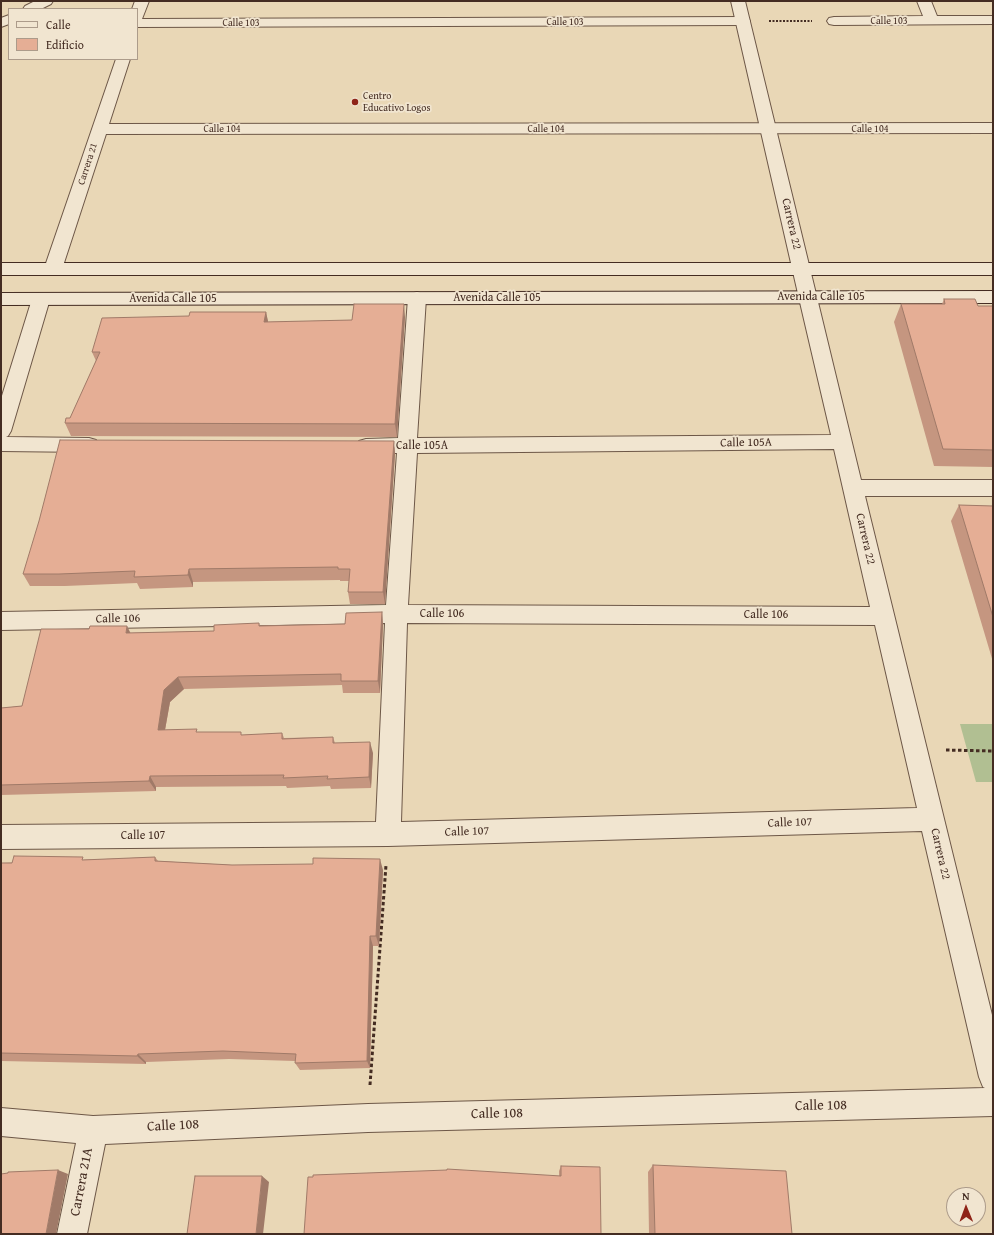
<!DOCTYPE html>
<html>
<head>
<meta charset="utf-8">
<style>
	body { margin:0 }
	#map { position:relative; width:994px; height:1235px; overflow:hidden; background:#e9d7b6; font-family:"Gentium Book Plus",serif }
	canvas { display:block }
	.frame { position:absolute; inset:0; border:2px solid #442c22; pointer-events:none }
	.legend { position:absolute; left:8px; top:8px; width:130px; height:52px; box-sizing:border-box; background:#f1e5d0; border:1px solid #ac9b8a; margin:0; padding:5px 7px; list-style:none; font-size:12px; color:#442c22 }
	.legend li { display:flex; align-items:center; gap:8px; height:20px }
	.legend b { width:20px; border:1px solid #ac9b8a }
	.north { position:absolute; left:946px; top:1187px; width:40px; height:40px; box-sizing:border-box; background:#f1e5d0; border:1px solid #ac9b8a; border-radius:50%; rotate:359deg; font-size:11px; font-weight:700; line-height:16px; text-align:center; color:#442c22 }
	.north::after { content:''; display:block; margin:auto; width:14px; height:18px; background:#8f2418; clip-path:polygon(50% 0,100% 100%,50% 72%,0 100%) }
</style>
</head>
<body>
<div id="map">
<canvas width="994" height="1235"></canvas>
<div class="frame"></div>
<ul class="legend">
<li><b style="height:5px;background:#f1e5d0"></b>Calle</li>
<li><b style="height:11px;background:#e5ae95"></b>Edificio</li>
</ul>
<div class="north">N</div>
</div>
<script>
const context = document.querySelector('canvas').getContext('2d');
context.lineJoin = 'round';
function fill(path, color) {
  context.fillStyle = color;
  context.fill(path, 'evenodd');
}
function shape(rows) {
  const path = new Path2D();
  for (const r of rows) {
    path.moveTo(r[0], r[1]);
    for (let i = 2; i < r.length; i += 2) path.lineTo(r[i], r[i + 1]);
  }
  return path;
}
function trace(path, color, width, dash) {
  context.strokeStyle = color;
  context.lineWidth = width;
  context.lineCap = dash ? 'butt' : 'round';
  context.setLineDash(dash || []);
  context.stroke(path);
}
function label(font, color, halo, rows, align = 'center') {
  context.font = font + ' "Gentium Book Plus",serif';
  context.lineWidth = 3.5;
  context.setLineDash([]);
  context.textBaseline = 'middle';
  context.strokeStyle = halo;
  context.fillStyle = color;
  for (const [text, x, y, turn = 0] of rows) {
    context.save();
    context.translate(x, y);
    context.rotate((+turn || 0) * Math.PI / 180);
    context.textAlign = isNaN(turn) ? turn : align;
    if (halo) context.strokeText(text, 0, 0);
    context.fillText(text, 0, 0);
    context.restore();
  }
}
fill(shape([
	[960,724,993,724,993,782,976,782]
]), '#b1bf92');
const minor = shape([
	[135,1,149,1,142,19,743,17,748,18,750,21,748,24,743,25,137,27,137,9,132,9,135,1],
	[917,1,931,1,937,16,993,16,993,24,834,25,829,24,827,21,829,18,834,17,923,16,917,1],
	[116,59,130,59,109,124,993,123,993,133,106,134,62,269,59,273,53,275,47,273,44,269,116,59],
	[417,292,423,294,426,298,417,438,831,435,799,298,802,294,808,292,814,294,817,298,861,480,993,480,993,496,865,496,993,1019,993,1116,368,1132,105,1144,87,1234,57,1234,76,1143,1,1136,1,1108,93,1116,368,1104,985,1088,983,1087,979,1077,922,831,388,846,1,849,1,825,376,822,385,623,1,630,1,612,386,605,397,453,366,453,359,451,356,446,359,441,366,439,398,438,408,298,411,294,417,292],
	[834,449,870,607,408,605,417,453,834,449],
	[407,623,875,625,917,808,401,822,407,623],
	[41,293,47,295,50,299,11,431,8,436,6,437,89,438,96,440,99,445,96,450,89,452,1,451,1,399,32,299,35,295,41,293]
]);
const tertiary = shape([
	[35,1,53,1,51,4,41,9,23,9,25,6,35,1],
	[731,1,745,1,817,298,814,302,808,304,802,302,799,298,731,1],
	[9,15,9,24,1,27,1,18,9,15]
]);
const secondary = shape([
	[1,263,993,263,993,275,1,275,1,263],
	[993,291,993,303,1,305,1,293,993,291]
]);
trace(minor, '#6d5747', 2);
trace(tertiary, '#6d5747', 2);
trace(secondary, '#442c22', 2);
trace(shape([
	[769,21,812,21]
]), '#442c22', 2, [2, 1.5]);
trace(shape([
	[946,750,993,751],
	[370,1085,386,865]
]), '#442c22', 3, [3.5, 2.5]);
fill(minor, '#f1e5d0');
fill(tertiary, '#f1e5d0');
fill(secondary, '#f1e5d0');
fill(shape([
	[944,299,978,306,993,306,993,467,934,466,894,322,901,304,942,304],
	[266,312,268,322,352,320,405,317,397,437,71,436,65,423,70,418,96,361,92,352,189,316],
	[394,441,395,454,385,604,350,604,348,592,349,581,340,581,340,580,193,582,193,587,140,589,137,583,65,586,30,586,23,574],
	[959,505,993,506,993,662,951,521],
	[382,612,383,625,380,693,343,693,342,685,184,689,170,702,165,730,243,735,282,733,284,738,333,737,335,743,373,753,371,788,331,789,330,786,287,788,286,786,156,787,156,791,1,795,1,708,22,706,89,629,130,633,214,631,259,623,260,626,345,624],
	[155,857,158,861,232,865,383,870,379,946,373,946,370,1068,300,1070,295,1063,295,1061,229,1059,146,1062,146,1064,1,1061,1,863],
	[653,1165,792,1234,649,1234,648,1172],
	[561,1166,601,1234,559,1176,559,1171]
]), '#c59680');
fill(shape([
	[404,304,405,317,397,437,395,424],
	[266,312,269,326,264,322],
	[394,441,395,454,385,604,383,592],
	[189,569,193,582,193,587,188,575],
	[382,612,383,625,380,693,378,681],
	[127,626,133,638,126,633],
	[178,677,184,689,170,702,163,741,158,730,164,690],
	[370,742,373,753,371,788,369,777],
	[150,776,156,787,156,791,149,781],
	[380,859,383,870,379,946,376,936],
	[370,936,373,946,370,1068,367,1061],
	[138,1054,146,1062,146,1064,137,1056],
	[58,1170,68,1174,56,1234,46,1234],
	[262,1176,269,1182,263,1234,256,1234]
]), '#a07a68');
const building = shape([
	[944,299,975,299,978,306,993,306,993,450,943,449,901,304,945,304,944,299],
	[354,304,404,304,395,424,65,423,66,418,70,418,100,352,92,352,102,318,189,316,190,312,266,312,264,322,352,320,354,304],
	[60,440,394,441,383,592,348,592,350,569,338,569,338,567,189,569,188,575,134,577,135,571,59,574,23,574,39,521,60,440],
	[959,505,993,506,993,617,959,505],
	[382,612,378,681,341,681,341,674,178,677,164,690,158,730,197,729,196,732,241,732,241,735,282,733,282,739,333,737,333,743,370,742,369,777,327,779,328,776,283,778,284,775,150,776,149,781,1,785,1,708,22,706,41,629,89,629,90,626,127,626,126,633,214,631,214,625,259,623,259,626,345,624,346,613,382,612],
	[14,856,83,857,82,860,155,857,155,861,232,865,313,864,313,858,380,859,376,936,370,936,367,1061,295,1063,296,1054,223,1051,138,1054,137,1056,1,1053,1,863,12,863,14,856],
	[653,1165,786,1171,792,1234,655,1234,653,1165],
	[561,1166,600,1167,601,1234,304,1234,308,1177,313,1177,313,1175,447,1170,447,1169,561,1176,561,1166],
	[58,1170,46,1234,1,1234,1,1174,8,1173,8,1172,58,1170],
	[195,1176,262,1176,256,1234,187,1234,195,1176]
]);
fill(building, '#e5ae95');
trace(building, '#a07a68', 1);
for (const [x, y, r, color] of [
	[355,102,4,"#8f2418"]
]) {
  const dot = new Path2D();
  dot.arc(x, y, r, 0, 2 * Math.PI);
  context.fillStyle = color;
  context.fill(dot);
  trace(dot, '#f1e5d0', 1.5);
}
label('10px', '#442c22', '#f1e5d0', [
	["Calle 103",889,21],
	["Calle 103",565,22],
	["Calle 103",241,23],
	["Calle 104",222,129],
	["Calle 104",546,129],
	["Calle 104",870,129],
	["Carrera 21",88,164,-72]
]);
label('10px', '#442c22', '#f1e5d0', [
	["Centro",363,96],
	["Educativo Logos",363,108]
], 'left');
label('12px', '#442c22', '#f1e5d0', [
	["Carrera 22",791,224,77],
	["Avenida Calle 105",821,297],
	["Avenida Calle 105",497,298],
	["Avenida Calle 105",173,299],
	["Calle 105A",746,443,-1],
	["Calle 105A",422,446],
	["Carrera 22",865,539,77],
	["Calle 106",442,614],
	["Calle 106",766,615],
	["Calle 106",118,619,-1],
	["Calle 107",790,823,-2],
	["Calle 107",467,832,-2],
	["Calle 107",143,836],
	["Carrera 22",940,854,77]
]);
label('14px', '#442c22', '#f1e5d0', [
	["Calle 108",821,1106,-1],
	["Calle 108",497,1114,-1],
	["Calle 108",173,1126,-3],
	["Carrera 21A",82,1182,-79]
]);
</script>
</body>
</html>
